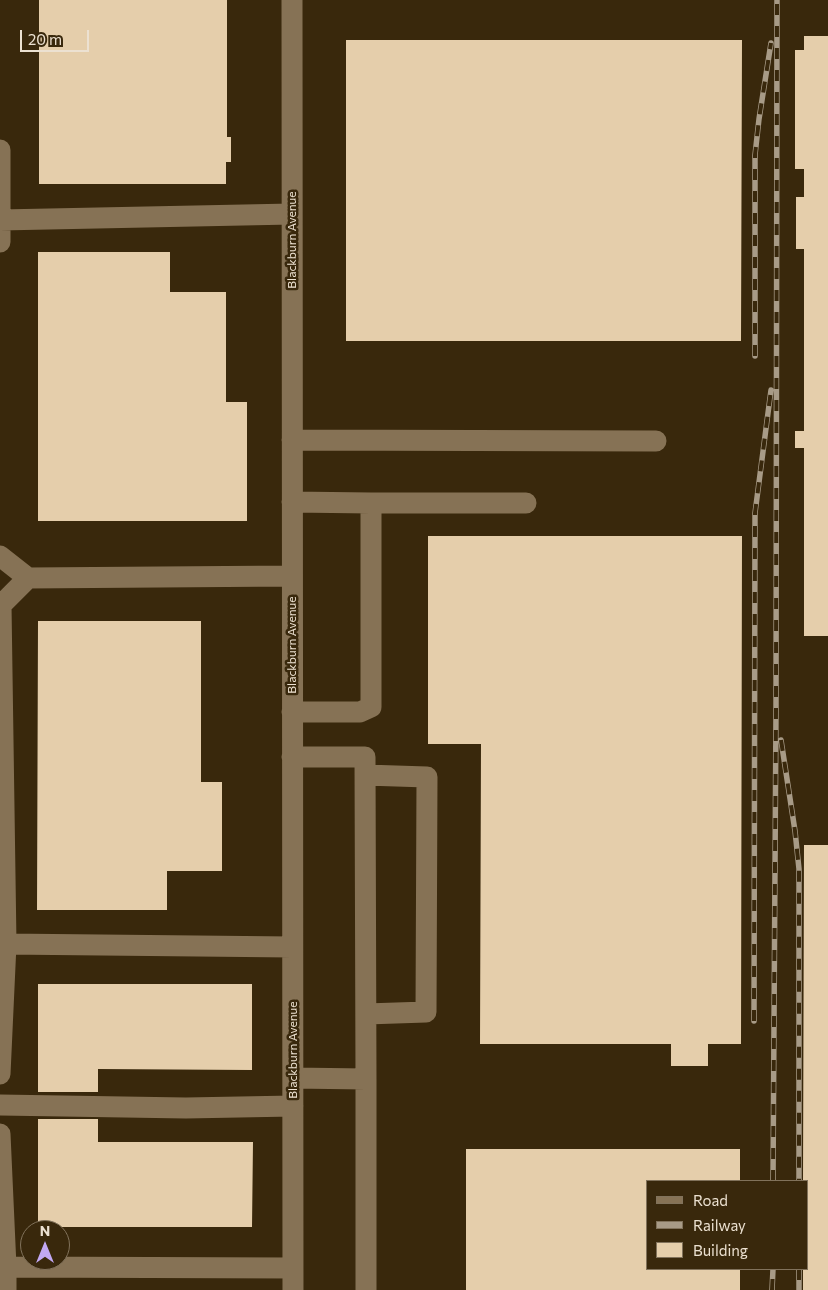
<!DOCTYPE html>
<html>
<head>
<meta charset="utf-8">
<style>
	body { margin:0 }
	#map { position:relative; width:828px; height:1290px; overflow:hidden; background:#39280c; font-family:Commissioner,sans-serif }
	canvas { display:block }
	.legend { position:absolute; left:646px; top:1180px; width:162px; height:90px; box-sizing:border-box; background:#39280c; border:1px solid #81725b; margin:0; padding:6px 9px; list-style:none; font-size:15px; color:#ece1d1 }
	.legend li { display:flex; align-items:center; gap:10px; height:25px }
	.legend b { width:25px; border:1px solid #81725b }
	.north { position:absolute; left:20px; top:1220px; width:50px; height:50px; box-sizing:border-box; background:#39280c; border:1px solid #81725b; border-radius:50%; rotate:0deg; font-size:14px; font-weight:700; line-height:20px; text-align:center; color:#ece1d1 }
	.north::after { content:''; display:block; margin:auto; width:18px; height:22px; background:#c2a8f3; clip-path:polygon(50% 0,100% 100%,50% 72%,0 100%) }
	.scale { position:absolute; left:20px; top:30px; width:69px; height:22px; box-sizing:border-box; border:2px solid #ece1d1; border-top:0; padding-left:6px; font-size:15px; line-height:18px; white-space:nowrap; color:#ece1d1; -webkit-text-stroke:4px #39280c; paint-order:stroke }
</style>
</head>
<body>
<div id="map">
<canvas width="828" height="1290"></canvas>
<ul class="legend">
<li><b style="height:6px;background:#867255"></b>Road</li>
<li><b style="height:6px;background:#a89b87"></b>Railway</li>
<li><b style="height:14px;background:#e5ceab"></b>Building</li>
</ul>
<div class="north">N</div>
<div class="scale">20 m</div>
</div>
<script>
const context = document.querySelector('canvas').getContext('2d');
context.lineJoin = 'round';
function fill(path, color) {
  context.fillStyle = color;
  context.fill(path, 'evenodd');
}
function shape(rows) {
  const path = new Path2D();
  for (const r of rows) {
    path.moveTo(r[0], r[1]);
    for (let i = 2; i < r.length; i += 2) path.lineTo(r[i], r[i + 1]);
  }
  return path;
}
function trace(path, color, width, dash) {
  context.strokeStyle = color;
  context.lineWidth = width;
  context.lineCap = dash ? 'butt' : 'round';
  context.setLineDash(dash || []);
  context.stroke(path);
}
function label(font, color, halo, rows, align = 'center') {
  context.font = font + ' Commissioner,sans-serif';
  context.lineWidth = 5;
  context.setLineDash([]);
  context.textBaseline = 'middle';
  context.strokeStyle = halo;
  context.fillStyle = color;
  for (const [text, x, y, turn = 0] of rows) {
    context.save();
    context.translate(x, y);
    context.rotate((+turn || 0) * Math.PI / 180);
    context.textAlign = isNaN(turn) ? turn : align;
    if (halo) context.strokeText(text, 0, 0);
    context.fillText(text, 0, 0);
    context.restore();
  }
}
fill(shape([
	[39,0,227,0,227,137,231,137,231,162,226,162,226,184,39,184],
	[804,36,828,36,828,636,804,636,804,448,795,448,795,431,804,431,804,249,796,249,796,197,804,197,804,169,795,169,795,50,804,50],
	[346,40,742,40,741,341,346,341],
	[38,252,170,252,170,292,226,292,226,402,247,402,247,521,38,521],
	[428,536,742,536,741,1044,708,1044,708,1066,671,1066,671,1044,480,1044,481,744,428,744],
	[38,621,201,621,201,782,222,782,222,871,167,871,167,910,37,910],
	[804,845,828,845,828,1290,803,1290,803,1269,807,1269,807,1181,803,1181],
	[38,984,252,984,252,1070,98,1069,98,1092,38,1092],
	[38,1119,98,1119,98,1142,253,1142,252,1227,38,1227],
	[466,1149,740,1149,740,1181,647,1181,647,1269,740,1269,740,1290,466,1290]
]), '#e5ceab');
trace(shape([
	[292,0,293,1290],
	[0,150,0,242],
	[0,220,292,214],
	[292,440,656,441],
	[292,502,371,503,371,707,360,712,292,712],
	[371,503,526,503],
	[0,556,28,578],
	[292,757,365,757,366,1079],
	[365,775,427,777,426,1012,366,1014],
	[6,944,292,947],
	[0,1074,6,944,1,605,28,578,292,576],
	[293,1078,366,1079,366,1290],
	[0,1105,186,1108,293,1106],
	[0,1134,6,1267,6,1290],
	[6,1267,293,1268]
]), '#867255', 21);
const rail = shape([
	[755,356,755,155,759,119,771,43],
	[781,740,795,831,799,869,799,1181],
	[754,1021,755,513,771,390],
	[773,1181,776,711,777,0],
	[799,1269,799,1290],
	[772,1290,773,1269]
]);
trace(rail, '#a89b87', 5.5);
trace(rail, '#39280c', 4, [11]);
label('12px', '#ece1d1', '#39280c', [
	["Blackburn Avenue",292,240,-90],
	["Blackburn Avenue",292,645,-90],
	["Blackburn Avenue",293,1050,-90]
]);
</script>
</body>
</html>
